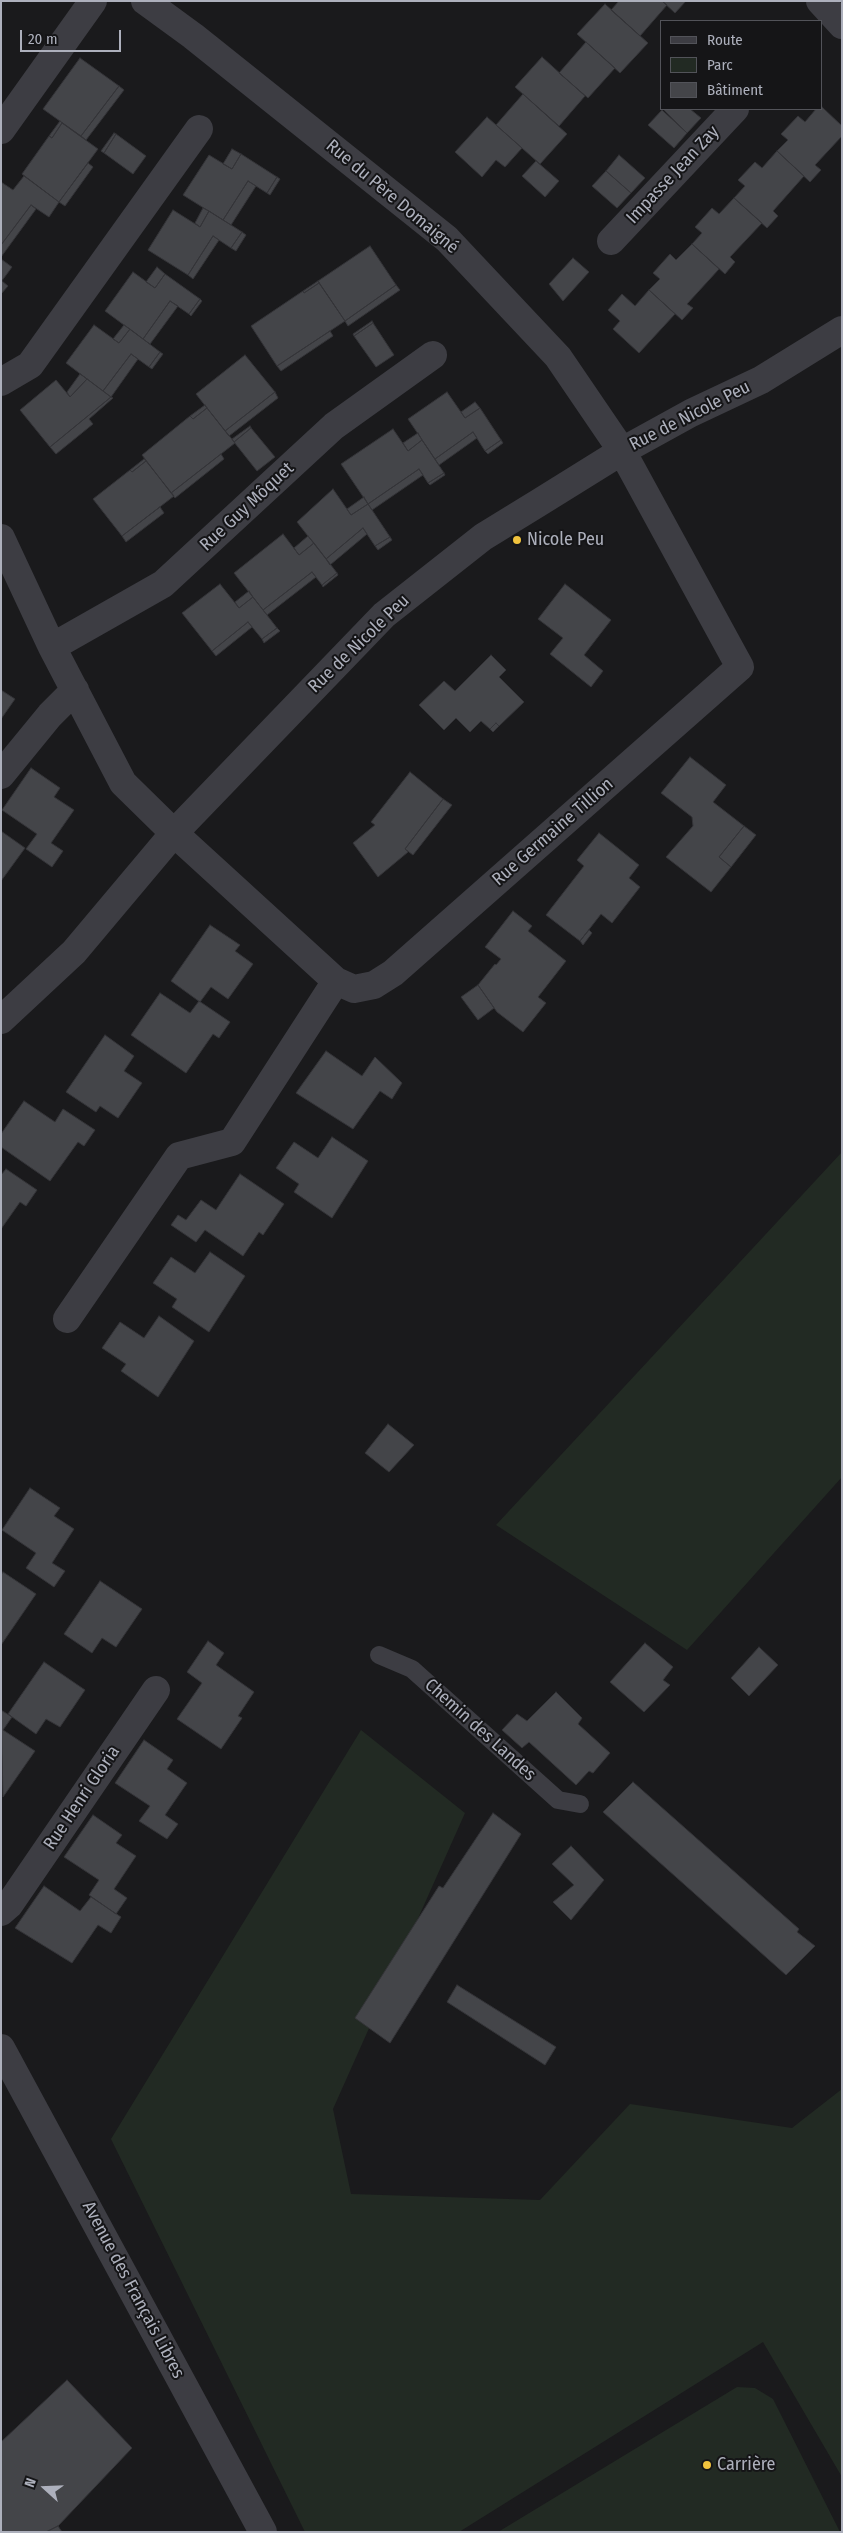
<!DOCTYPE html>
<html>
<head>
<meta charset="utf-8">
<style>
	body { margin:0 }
	#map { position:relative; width:843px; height:2533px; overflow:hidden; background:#1a1a1c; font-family:"Fira Sans Condensed",sans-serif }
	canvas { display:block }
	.frame { position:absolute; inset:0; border:2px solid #adb0bc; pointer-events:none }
	.legend { position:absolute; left:660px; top:20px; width:162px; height:90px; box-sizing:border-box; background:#151517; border:1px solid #525359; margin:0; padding:6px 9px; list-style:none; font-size:15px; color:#adb0bc }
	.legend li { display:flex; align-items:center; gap:10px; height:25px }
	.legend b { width:25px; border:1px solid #525359 }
	.north { position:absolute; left:20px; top:2463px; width:50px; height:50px; -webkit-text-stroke:4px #151517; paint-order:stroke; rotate:290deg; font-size:14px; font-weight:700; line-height:20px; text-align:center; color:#adb0bc }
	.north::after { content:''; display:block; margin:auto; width:18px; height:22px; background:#adb0bc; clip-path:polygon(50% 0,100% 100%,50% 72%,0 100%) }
	.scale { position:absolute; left:20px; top:30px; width:101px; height:22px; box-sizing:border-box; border:2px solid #adb0bc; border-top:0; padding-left:6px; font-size:15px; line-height:18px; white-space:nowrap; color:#adb0bc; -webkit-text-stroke:4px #151517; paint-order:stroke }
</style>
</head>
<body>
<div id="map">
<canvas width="843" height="2533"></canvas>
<div class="frame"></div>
<ul class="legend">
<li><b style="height:6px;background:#3d3d43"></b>Route</li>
<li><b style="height:14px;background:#222a23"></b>Parc</li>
<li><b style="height:14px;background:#444549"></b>Bâtiment</li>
</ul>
<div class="north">N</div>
<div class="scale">20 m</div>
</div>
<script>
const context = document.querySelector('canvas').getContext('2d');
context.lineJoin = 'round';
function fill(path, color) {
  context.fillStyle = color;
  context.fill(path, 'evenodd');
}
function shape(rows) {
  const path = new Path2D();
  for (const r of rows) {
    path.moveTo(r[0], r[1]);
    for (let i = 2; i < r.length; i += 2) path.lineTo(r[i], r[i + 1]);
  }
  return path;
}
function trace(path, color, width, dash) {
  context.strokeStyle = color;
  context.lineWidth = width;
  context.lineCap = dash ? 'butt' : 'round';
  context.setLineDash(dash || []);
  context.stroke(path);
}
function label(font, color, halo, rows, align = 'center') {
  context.font = font + ' "Fira Sans Condensed",sans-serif';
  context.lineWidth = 4;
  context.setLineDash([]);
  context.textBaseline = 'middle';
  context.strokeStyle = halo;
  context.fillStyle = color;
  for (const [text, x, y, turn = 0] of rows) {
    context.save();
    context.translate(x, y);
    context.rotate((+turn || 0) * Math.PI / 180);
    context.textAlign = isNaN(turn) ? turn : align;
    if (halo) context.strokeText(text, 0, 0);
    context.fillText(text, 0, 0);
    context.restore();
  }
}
fill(shape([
	[842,1152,842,1477,687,1650,496,1525],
	[361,1730,465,1813,333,2109,351,2194,540,2200,630,2104,792,2128,842,2089,842,2477,763,2342,459,2532,305,2532,111,2139],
	[737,2387,755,2388,773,2399,840,2532,498,2532]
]), '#222a23');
const building = shape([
	[619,1,662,1,667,5,640,36,611,10,619,1],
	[662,1,686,1,675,13,662,1],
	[605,4,648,43,620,73,577,34,605,4],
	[586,42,615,68,588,98,559,73,586,42],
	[542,57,585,96,559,126,515,87,542,57],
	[80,58,119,86,81,136,43,109,80,58],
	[119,86,124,90,86,140,81,136,119,86],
	[523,94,567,134,540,164,496,125,523,94],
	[822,107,842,126,842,136,815,165,821,170,810,182,777,151,788,140,781,134,798,116,805,122,816,109,822,107],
	[663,109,690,109,701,118,687,133,663,109],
	[662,110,687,133,674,148,648,125,662,110],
	[487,117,522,148,505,167,496,160,482,177,455,152,487,117],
	[60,121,62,123,52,138,49,136,60,121],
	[62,123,98,149,59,202,22,174,49,136,52,138,62,123],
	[114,133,116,134,104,153,101,151,114,133],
	[116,134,146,156,133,174,104,153,116,134],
	[232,149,241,154,232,169,223,164,232,149],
	[777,151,804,176,773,211,778,216,767,228,734,198,745,186,738,180,755,162,762,168,777,151],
	[241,154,277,177,267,193,248,181,223,220,183,195,209,155,232,169,241,154],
	[619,155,645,178,631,193,606,171,619,155],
	[536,161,559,181,545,197,522,176,536,161],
	[88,163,93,167,65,206,59,202,88,163],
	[606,171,631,193,617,208,592,186,606,171],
	[24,176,59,202,49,217,31,205,1,245,1,182,13,190,24,176],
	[277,177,280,179,270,195,267,193,277,177],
	[248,181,256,186,231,225,223,220,248,181],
	[734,198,762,223,730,257,735,262,725,274,692,244,702,233,695,227,712,208,719,214,734,198],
	[31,205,36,209,1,257,1,245,31,205],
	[203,208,209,211,200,227,195,223,203,208],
	[173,210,200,227,209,211,242,232,231,248,213,236,188,275,148,250,173,210],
	[242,232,246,235,236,251,231,248,242,232],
	[213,236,219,240,193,279,188,275,213,236],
	[692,244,719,269,687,304,693,308,682,320,649,290,660,279,653,273,670,254,676,260,692,244],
	[370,246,396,285,345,321,318,281,370,246],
	[573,258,589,272,563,301,549,284,573,258],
	[1,259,12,267,1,282,1,259],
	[157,267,165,274,155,288,146,282,157,267],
	[133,272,155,288,165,274,200,299,189,314,170,301,143,339,105,311,133,272],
	[2,281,8,286,1,294,1,282,2,281],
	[318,281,319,283,304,293,303,291,318,281],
	[319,283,345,321,277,366,251,326,303,291,304,293,319,283],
	[396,285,400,290,348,326,345,321,396,285],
	[649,290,675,314,639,353,613,329,620,321,608,310,622,294,635,306,649,290],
	[200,299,202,301,191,316,189,314,200,299],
	[170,301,178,306,150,344,143,339,170,301],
	[372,321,373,323,354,336,353,334,372,321],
	[373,323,394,355,376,367,354,336,373,323],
	[94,325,119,343,130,329,160,352,149,367,131,354,103,391,66,363,94,325],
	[124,325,130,329,119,343,113,339,124,325],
	[330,331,333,336,281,371,277,366,330,331],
	[160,352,163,354,152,369,149,367,160,352],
	[131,354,138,359,111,397,103,391,131,354],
	[245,355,275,392,225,431,196,394,245,355],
	[80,374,87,379,70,397,67,392,80,374],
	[87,379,111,397,50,447,20,410,56,380,70,397,87,379],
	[275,392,278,398,229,436,225,431,275,392],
	[447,392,465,418,480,408,501,440,485,451,473,432,435,459,408,419,447,392],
	[111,397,113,398,89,419,93,424,56,454,50,447,111,397],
	[475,402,480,408,465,418,461,412,475,402],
	[205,405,207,408,193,419,190,416,205,405],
	[207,408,235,443,171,493,142,455,190,416,193,419,207,408],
	[250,426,251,428,234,442,232,439,250,426],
	[251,428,275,457,257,471,234,442,251,428],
	[393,429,408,451,422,440,444,473,428,483,419,469,368,504,341,464,393,429],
	[473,432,477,438,439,465,435,459,473,432],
	[418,433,422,440,408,451,403,443,418,433],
	[501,440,503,443,488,454,485,451,501,440],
	[221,454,224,459,175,498,171,493,221,454],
	[144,459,146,461,132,472,130,470,144,459],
	[146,461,174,496,122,536,93,499,130,470,132,472,146,461],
	[419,469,423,475,372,510,368,504,419,469],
	[444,473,445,475,430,485,428,483,444,473],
	[333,489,351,515,368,504,390,537,375,546,363,528,326,559,297,522,333,489],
	[364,497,368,504,351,515,347,509,364,497],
	[160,507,164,513,126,542,122,536,160,507],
	[363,528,367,534,330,565,326,559,363,528],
	[283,534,299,555,314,543,337,573,322,585,312,572,263,610,234,573,283,534],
	[308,536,314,543,299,555,294,548,308,536],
	[390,537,392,540,378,550,375,546,390,537],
	[312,572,316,577,267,615,263,610,312,572],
	[337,573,338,575,323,587,322,585,337,573],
	[220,584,239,608,253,597,277,628,262,639,248,622,212,651,182,613,220,584],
	[565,584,611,620,584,655,603,671,591,687,550,654,563,638,538,619,565,584],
	[249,591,253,597,239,608,235,602,249,591],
	[248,622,252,627,216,656,212,651,248,622],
	[277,628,280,631,264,643,262,639,277,628],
	[491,655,506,670,499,677,524,702,499,726,496,723,490,729,481,721,470,732,456,718,444,730,419,705,444,681,455,691,491,655],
	[1,690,15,699,1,719,1,690],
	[496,723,499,726,493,732,490,729,496,723],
	[690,757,726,785,713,802,744,826,719,857,731,867,711,892,666,857,693,826,692,817,661,793,690,757],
	[31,768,60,788,54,797,74,810,51,843,63,851,52,867,26,849,37,834,2,810,31,768],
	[410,772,443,799,405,849,408,852,378,877,353,843,375,825,371,822,410,772],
	[443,799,452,805,413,855,405,849,443,799],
	[744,826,756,835,731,867,719,857,744,826],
	[1,831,25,848,1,881,1,831],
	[599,833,639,865,629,878,640,887,612,923,601,914,580,941,546,915,584,866,577,860,599,833],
	[513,911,532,926,528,931,566,961,538,997,546,1003,523,1032,497,1012,478,985,495,964,496,965,501,959,485,947,513,911],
	[210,925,240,945,235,951,253,964,228,999,211,987,200,1002,171,981,210,925],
	[589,930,592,933,583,945,580,941,589,930],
	[478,985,494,1008,478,1020,461,997,478,985],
	[160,993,190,1013,199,1001,230,1022,219,1038,213,1034,186,1073,131,1035,160,993],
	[105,1035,134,1056,124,1071,142,1083,118,1118,100,1106,96,1112,66,1092,105,1035],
	[326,1051,362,1076,375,1057,402,1083,392,1099,380,1091,353,1129,296,1093,326,1051],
	[24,1101,55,1122,63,1109,95,1130,84,1146,78,1142,50,1181,1,1147,1,1134,24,1101],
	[332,1137,368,1161,332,1218,294,1192,299,1184,276,1168,294,1142,318,1158,332,1137],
	[6,1169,37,1190,26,1206,20,1202,1,1229,1,1175,6,1169],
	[240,1174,284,1204,263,1235,259,1232,243,1256,205,1230,196,1242,171,1225,178,1215,186,1220,201,1200,216,1210,240,1174],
	[210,1252,245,1276,209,1332,172,1307,177,1299,153,1283,171,1257,195,1273,210,1252],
	[159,1316,194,1341,158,1397,121,1371,126,1364,102,1348,120,1322,144,1338,159,1316],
	[388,1424,414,1445,389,1472,365,1453,388,1424],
	[30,1488,60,1508,54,1516,74,1529,52,1563,65,1571,54,1587,26,1568,36,1553,2,1530,30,1488],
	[3,1572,36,1594,1,1645,1,1575,3,1572],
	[100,1581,142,1609,116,1647,102,1638,92,1653,64,1634,100,1581],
	[208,1641,224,1653,216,1665,254,1692,238,1716,242,1718,221,1749,177,1719,202,1683,187,1672,208,1641],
	[645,1643,673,1667,663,1680,670,1685,644,1712,610,1682,645,1643],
	[759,1647,778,1665,749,1696,731,1678,759,1647],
	[44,1662,85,1690,60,1727,46,1719,36,1734,8,1714,44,1662],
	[556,1692,582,1718,578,1724,610,1753,593,1773,589,1771,576,1785,529,1742,522,1748,502,1730,517,1714,527,1721,556,1692],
	[1,1710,12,1717,3,1730,35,1751,3,1797,1,1710],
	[144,1740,173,1760,167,1769,187,1783,165,1815,178,1824,167,1839,139,1821,150,1806,115,1783,144,1740],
	[633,1782,799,1929,797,1932,815,1946,786,1975,603,1812,633,1782],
	[493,1813,521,1834,390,2043,355,2018,439,1886,443,1888,493,1813],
	[93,1815,122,1835,116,1843,136,1856,114,1889,127,1898,116,1914,89,1895,99,1880,64,1857,93,1815],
	[571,1846,604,1880,571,1920,553,1902,574,1885,552,1864,571,1846],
	[44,1886,80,1911,91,1897,121,1917,111,1933,98,1925,72,1963,15,1928,44,1886],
	[457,1985,556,2047,545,2065,447,2002,457,1985],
	[67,2380,132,2448,58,2526,46,2532,1,2532,1,2442,67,2380],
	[58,2526,62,2532,46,2532,58,2526]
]);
fill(building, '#444549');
trace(building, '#343438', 1);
trace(shape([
	[379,1655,412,1669,558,1800,580,1804]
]), '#3d3d43', 18);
trace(shape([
	[820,1,842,25],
	[1,130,93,1],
	[611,241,735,109],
	[1,382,30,365,199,129],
	[1,538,52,647,123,783,174,833,336,981,354,989,374,985,393,973,740,667,622,451,558,357,447,239,193,36,145,1],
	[52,647,163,584,334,426,433,355],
	[1,775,50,715,75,690],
	[1,1020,74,952,174,833,384,615,483,537,540,502,622,451,691,413,761,380,842,330],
	[67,1319,179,1156,232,1142,336,981],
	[1,1912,9,1905,156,1690],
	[1,2048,263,2532]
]), '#3d3d43', 28);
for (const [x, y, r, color] of [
	[517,540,5,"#f1c33d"],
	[707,2465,5,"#f1c33d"]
]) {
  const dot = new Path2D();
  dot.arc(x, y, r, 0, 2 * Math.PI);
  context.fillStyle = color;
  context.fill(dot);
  trace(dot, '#151517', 2);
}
label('18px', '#adb0bc', '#151517', [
	["Impasse Jean Zay",673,175,-47],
	["Rue du Père Domaigné",392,197,40],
	["Rue de Nicole Peu",690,416,-27],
	["Rue Guy Môquet",247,507,-43],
	["Rue de Nicole Peu",359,644,-44],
	["Rue Germaine Tillion",553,832,-41],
	["Chemin des Landes",480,1730,42],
	["Rue Henri Gloria",82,1798,-56],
	["Avenue des Français Libres",133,2290,62]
]);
label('18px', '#adb0bc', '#151517', [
	["Nicole Peu",527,540],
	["Carrière",717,2465]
], 'left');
</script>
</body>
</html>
